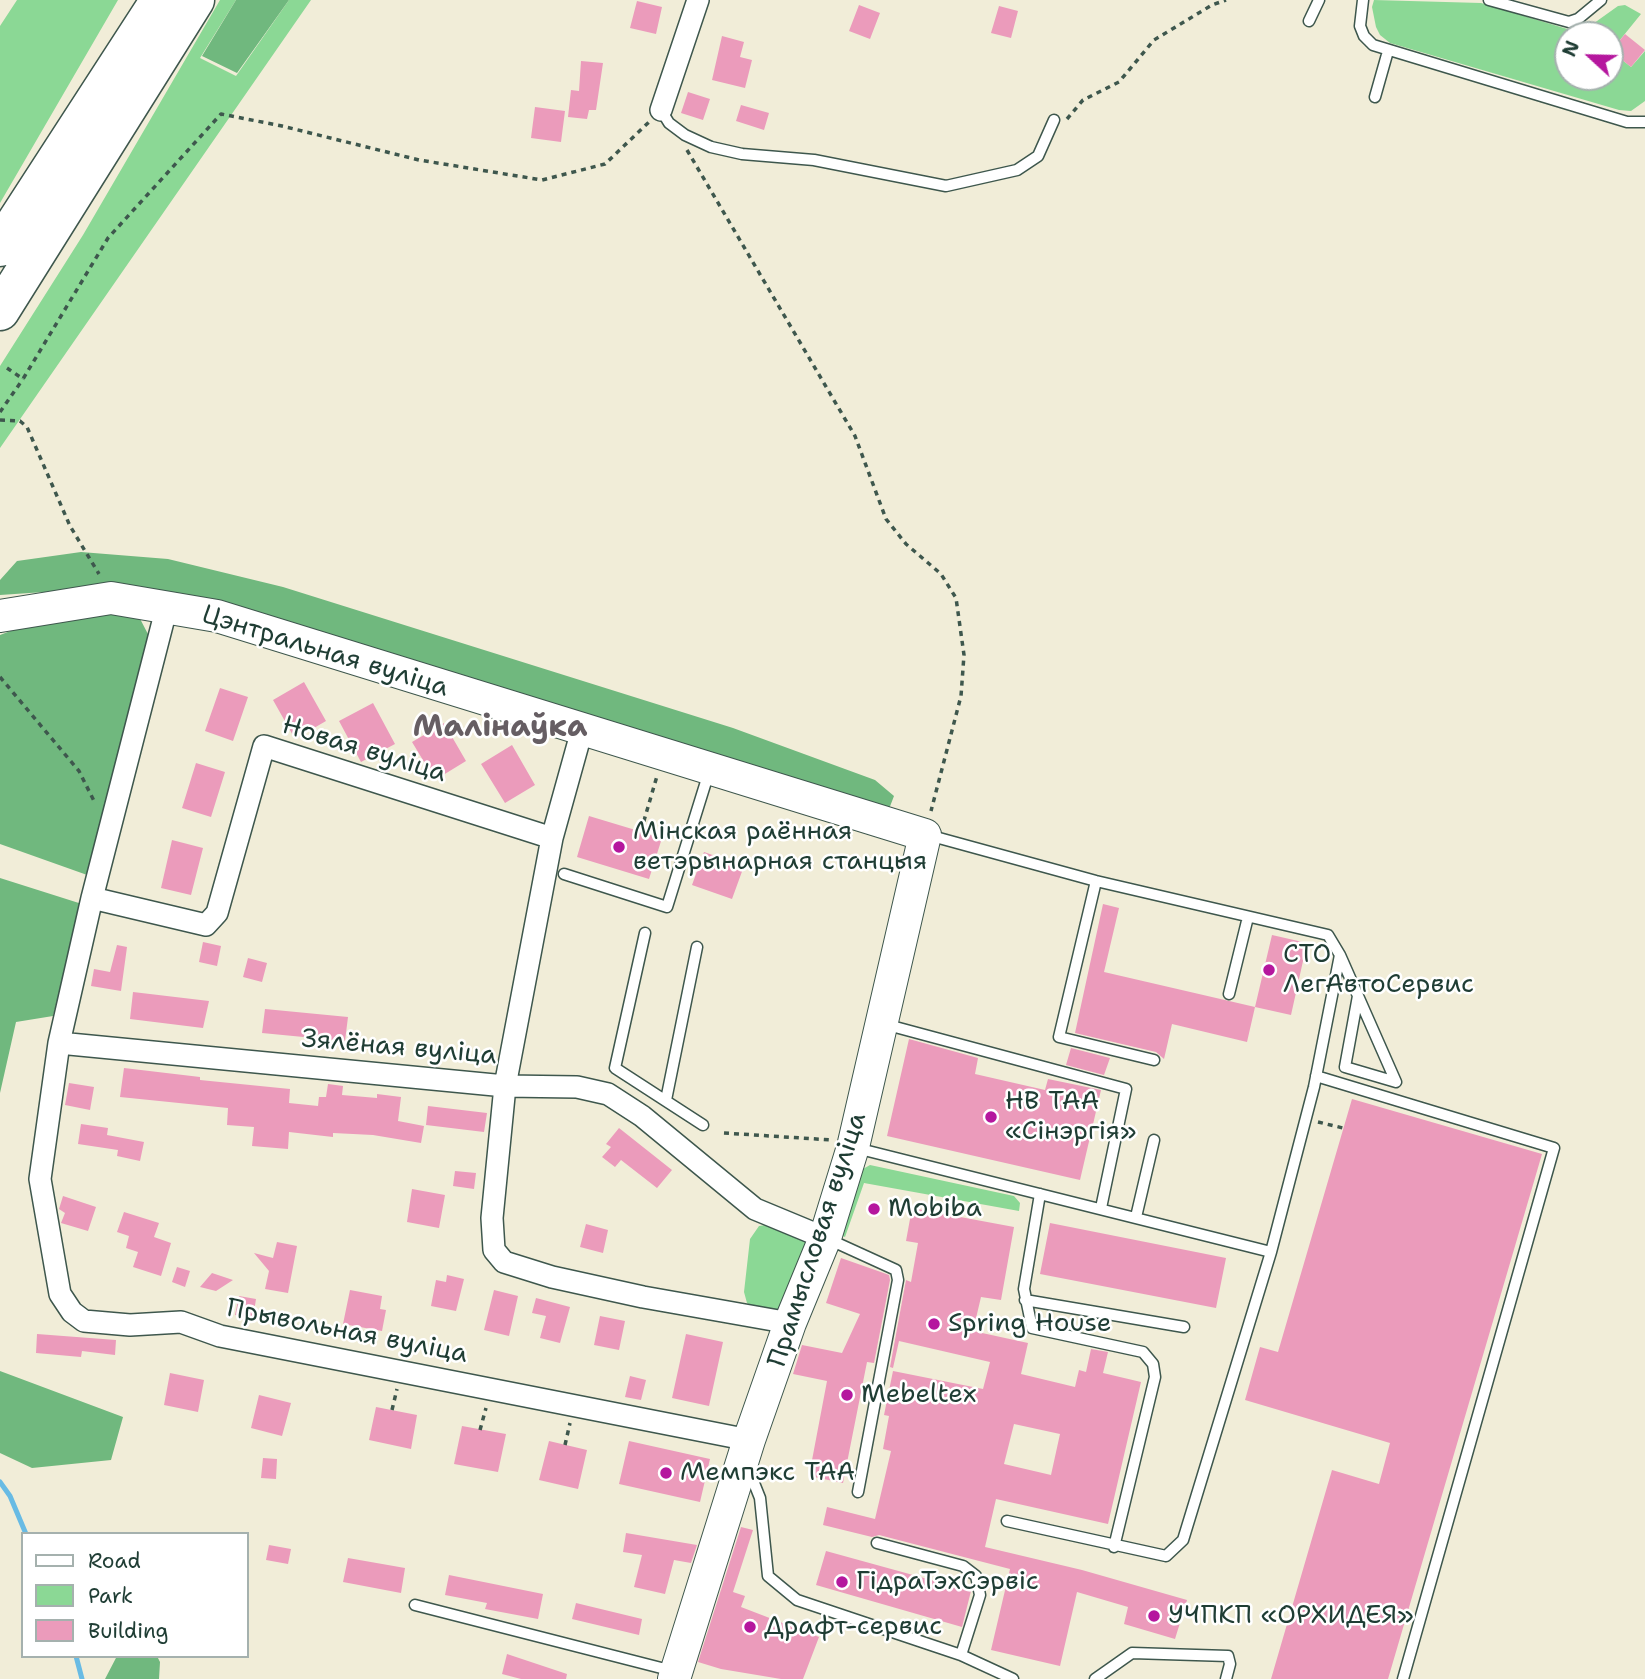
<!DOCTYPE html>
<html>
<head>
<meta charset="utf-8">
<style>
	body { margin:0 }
	#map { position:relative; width:1645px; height:1679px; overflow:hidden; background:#f1edd8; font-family:"Shantell Sans",sans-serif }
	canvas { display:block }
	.legend { position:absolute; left:21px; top:1532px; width:228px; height:126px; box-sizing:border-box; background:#fff; border:2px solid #a5b1ae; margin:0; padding:9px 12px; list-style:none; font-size:21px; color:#1f3d34 }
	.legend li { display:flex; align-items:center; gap:14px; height:35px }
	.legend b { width:35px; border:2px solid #a5b1ae }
	.north { position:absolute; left:1554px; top:21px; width:70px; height:70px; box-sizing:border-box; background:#fff; border:2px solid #a5b1ae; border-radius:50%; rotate:292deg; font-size:19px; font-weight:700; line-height:28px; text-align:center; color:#1f3d34 }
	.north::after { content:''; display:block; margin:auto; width:24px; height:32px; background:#b5179e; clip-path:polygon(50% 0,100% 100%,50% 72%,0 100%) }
</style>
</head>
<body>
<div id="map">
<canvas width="1645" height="1679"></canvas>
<ul class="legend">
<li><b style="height:9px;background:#fff"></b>Road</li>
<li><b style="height:19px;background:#8bd895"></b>Park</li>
<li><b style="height:19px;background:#eb9bbb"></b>Building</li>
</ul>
<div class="north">N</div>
</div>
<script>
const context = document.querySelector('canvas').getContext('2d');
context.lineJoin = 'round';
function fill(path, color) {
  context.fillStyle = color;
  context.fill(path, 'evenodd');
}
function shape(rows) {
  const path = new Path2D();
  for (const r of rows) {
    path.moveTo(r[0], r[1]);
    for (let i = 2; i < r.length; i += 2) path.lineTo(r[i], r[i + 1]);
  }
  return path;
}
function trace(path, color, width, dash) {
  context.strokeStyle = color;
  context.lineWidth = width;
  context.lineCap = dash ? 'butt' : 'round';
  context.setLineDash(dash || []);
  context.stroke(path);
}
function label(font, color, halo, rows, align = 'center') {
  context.font = font + ' "Shantell Sans",sans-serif';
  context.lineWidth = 5;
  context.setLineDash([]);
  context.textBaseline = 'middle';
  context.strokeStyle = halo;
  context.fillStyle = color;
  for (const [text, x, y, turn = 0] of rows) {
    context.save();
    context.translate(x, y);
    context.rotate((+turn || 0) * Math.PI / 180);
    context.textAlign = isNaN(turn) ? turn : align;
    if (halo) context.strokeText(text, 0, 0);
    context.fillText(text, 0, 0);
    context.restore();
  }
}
fill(shape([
	[17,0,118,0,0,203,0,26],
	[220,0,236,0,200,58,236,76,289,0,311,0,0,448,0,366,83,235],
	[1374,0,1481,3,1574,31,1583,31,1618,6,1625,5,1641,14,1611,51,1631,67,1645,51,1645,101,1631,111,1619,110,1390,43,1380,35,1376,27,1372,7],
	[1568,35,1610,35,1610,77,1568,77],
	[870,1165,1014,1196,1020,1203,1019,1211,864,1183,845,1237,838,1234,856,1173],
	[772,1224,814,1245,780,1315,755,1308,747,1303,744,1292,750,1239,759,1226]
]), '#8bd895');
fill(shape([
	[236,0,289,0,237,73,202,56],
	[81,552,168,559,283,587,733,728,875,780,894,796,889,809,118,587,0,595,0,580,17,561],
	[136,611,150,638,90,876,0,844,0,635,34,622],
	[0,878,82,904,53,1016,16,1022,0,1093],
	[0,1371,123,1417,111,1460,32,1468,0,1453],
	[117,1656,157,1656,160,1662,159,1679,105,1679]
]), '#70b87e');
trace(shape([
	[0,1482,10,1496,26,1534],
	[76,1656,82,1679]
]), '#68bbe4', 5);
fill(shape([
	[637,1,662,7,656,34,630,28],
	[859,5,880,13,870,39,849,31],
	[999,6,1018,11,1011,38,991,33],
	[1625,34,1645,50,1631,67,1611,51],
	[722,36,744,42,740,57,752,60,745,88,712,80],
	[581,61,603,63,596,110,589,110,587,119,568,117,571,90,579,91],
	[688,92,710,99,703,120,681,113],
	[741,105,769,113,764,130,736,121],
	[535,107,565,111,561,142,531,138],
	[304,682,326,721,295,739,273,700],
	[220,688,248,697,233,741,205,731],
	[373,703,395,744,361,762,339,721],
	[444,723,466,761,435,780,412,742],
	[512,745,535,785,505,803,481,764],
	[196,763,225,772,211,817,182,808],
	[589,816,662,838,649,879,577,857],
	[172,840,203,848,191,895,161,888],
	[704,852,744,866,732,899,692,885],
	[1103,904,1119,908,1104,972,1255,1007,1247,1042,1172,1024,1164,1059,1156,1052,1075,1033],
	[1272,935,1307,943,1291,1015,1255,1007],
	[203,942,221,946,217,966,199,962],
	[117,945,127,947,121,991,91,986,94,969,110,972],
	[248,958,267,963,262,982,243,977],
	[133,992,209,1001,203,1028,130,1019],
	[265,1009,348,1017,345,1041,262,1033],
	[909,1039,978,1058,975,1074,1045,1090,1048,1079,1101,1090,1080,1180,887,1136],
	[1071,1048,1110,1058,1104,1075,1066,1065],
	[124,1068,200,1077,200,1080,290,1089,289,1103,318,1106,319,1097,326,1097,328,1084,343,1086,342,1095,377,1098,377,1094,401,1097,398,1121,424,1126,421,1143,373,1135,333,1133,333,1137,289,1132,288,1149,252,1146,254,1127,227,1125,228,1108,120,1097],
	[69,1083,94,1087,90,1110,65,1105],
	[1352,1099,1542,1154,1388,1679,1271,1679,1332,1470,1379,1484,1390,1443,1245,1400,1260,1347,1278,1352],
	[428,1106,487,1113,484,1132,426,1125],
	[81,1124,108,1128,107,1135,144,1142,140,1161,117,1156,118,1150,78,1144],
	[619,1128,672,1170,657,1188,621,1160,615,1167,602,1157,611,1147,606,1144],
	[455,1171,476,1173,474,1189,453,1186],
	[412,1189,445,1195,439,1228,407,1222],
	[63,1196,96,1207,88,1231,61,1223,65,1213,59,1209],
	[912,1208,1014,1227,1001,1300,981,1297,973,1331,1028,1343,1021,1374,1075,1387,1079,1370,1086,1372,1091,1349,1108,1352,1103,1373,1141,1382,1108,1524,996,1499,985,1547,1082,1570,1187,1600,1175,1639,1124,1624,1128,1607,1077,1592,1060,1666,991,1650,1010,1569,879,1535,872,1537,823,1525,827,1507,875,1519,891,1451,883,1449,889,1416,884,1415,893,1371,983,1389,990,1362,899,1341,893,1368,890,1367,906,1280,911,1282,918,1243,906,1241],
	[1014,1424,1060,1434,1051,1475,1004,1464],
	[124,1212,159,1223,154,1237,171,1243,161,1276,133,1267,138,1252,126,1248,129,1236,117,1232],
	[1050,1223,1226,1258,1216,1308,1040,1274],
	[586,1224,608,1230,603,1253,580,1247],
	[277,1242,297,1246,288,1293,265,1289,269,1271,254,1253,273,1258],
	[841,1258,878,1271,889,1275,890,1280,874,1363,867,1362,843,1483,809,1476,827,1381,793,1374,802,1345,842,1353,860,1314,826,1303],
	[177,1267,190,1271,185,1287,172,1282],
	[212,1273,233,1280,216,1291,200,1287],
	[447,1275,464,1279,456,1311,431,1306,436,1280,446,1282],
	[350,1290,382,1296,380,1309,386,1310,382,1331,343,1324],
	[494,1290,518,1296,509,1336,484,1330],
	[239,1296,256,1299,253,1318,235,1315],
	[536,1298,570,1307,560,1343,540,1338,546,1316,532,1313],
	[600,1316,625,1321,619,1350,594,1345],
	[37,1334,116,1340,115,1355,82,1351,81,1357,36,1353],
	[686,1334,723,1342,709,1406,672,1398],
	[170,1373,204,1380,198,1412,164,1405],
	[630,1376,646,1380,641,1400,625,1397],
	[259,1395,291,1403,282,1436,251,1428],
	[376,1407,417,1415,411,1449,369,1440],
	[462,1426,506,1434,498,1472,454,1464],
	[549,1441,587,1450,578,1489,539,1480],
	[629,1441,710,1459,700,1502,619,1484],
	[263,1458,277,1459,276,1479,261,1478],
	[741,1527,753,1530,733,1592,745,1596,741,1607,819,1637,803,1679,781,1679,721,1669,698,1662],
	[626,1533,697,1545,691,1563,674,1560,665,1594,634,1587,642,1555,623,1552],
	[269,1545,291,1549,288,1564,266,1560],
	[826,1551,971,1591,962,1627,816,1585],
	[348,1558,405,1568,401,1593,343,1582],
	[449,1575,543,1594,538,1619,485,1609,487,1603,445,1595],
	[576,1603,642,1619,639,1635,572,1619],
	[507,1654,567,1674,566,1679,521,1679,502,1674]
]), '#eb9bbb');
const lane = shape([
	[1363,0,1360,26,1364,36,1373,45,1627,122,1645,122],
	[1489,0,1569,22,1578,19,1601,0],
	[1309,21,1319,0],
	[1375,97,1388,51],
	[661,110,669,123,685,135,711,147,742,154,814,160,946,186,1017,170,1038,156,1054,120],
	[928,835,1096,881,1328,935,1340,955,1314,1087,1271,1252,1183,1540,1166,1556,1007,1521],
	[564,874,667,907,709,772],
	[1096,881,1059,1037,1154,1060],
	[645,933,615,1068,703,1125],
	[1340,955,1396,1082,1345,1067,1358,996],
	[1229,994,1248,917],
	[884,1024,1126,1089,1101,1208],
	[1316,1076,1554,1148,1403,1679],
	[666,1100,697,947],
	[856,1148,1271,1252],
	[1040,1194,1024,1289,1032,1328,1143,1352,1153,1364,1155,1377,1114,1547],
	[1136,1217,1154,1140],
	[828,1239,896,1270,898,1280,858,1492],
	[1025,1300,1184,1327],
	[748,1468,760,1498,768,1576,797,1600,961,1655,1013,1679],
	[877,1543,963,1566,976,1576,980,1595,961,1655],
	[415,1605,673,1671],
	[1095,1679,1132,1653,1228,1656,1230,1664,1226,1679]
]);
const street = shape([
	[661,110,698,0],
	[582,730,552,838,505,1086,492,1218,494,1250,504,1262,552,1277,643,1297,790,1323],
	[92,898,206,925,217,913,264,746,552,838],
	[59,1043,92,898,167,606],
	[749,1440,220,1336,181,1322,130,1325,84,1321,72,1312,60,1294,40,1179,59,1043,505,1086,577,1087,608,1094,642,1116,755,1209,825,1238]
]);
const secondary = shape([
	[0,616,111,598,217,616,925,835,853,1147,825,1238,790,1323,749,1440,674,1679]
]);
const highway = shape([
	[0,247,160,0],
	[0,311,195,0]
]);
trace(lane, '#3e574d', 13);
trace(street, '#3e574d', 24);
trace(secondary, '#3e574d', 34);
trace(highway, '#3e574d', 41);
trace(shape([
	[1067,119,1083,100,1119,82,1154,40,1212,5,1226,0],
	[687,150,855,436,886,519,906,544,941,574,956,598,964,655,961,696,931,811],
	[7,368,23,379,108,238,221,114,282,126,419,160,542,180,605,164,649,122],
	[0,412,23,379],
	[0,420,20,421,27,427,70,526,99,574],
	[0,677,79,771,95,803],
	[641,831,657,776],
	[1318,1122,1343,1128],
	[724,1133,832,1140],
	[392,1410,397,1389],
	[480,1430,486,1408],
	[565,1445,570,1423]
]), '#3e574d', 3.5, [5, 5]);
trace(lane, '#fff', 10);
trace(street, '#fff', 21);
trace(secondary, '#fff', 32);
trace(highway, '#fff', 38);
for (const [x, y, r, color] of [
	[619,847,7,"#b5179e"],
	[1269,970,7,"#b5179e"],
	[991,1117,7,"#b5179e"],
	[874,1209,7,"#b5179e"],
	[934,1324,7,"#b5179e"],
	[847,1395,7,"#b5179e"],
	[666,1473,7,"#b5179e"],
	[842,1582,7,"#b5179e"],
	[1154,1616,7,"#b5179e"],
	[750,1627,7,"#b5179e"]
]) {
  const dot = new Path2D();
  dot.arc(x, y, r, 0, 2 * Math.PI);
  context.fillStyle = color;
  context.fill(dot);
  trace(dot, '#fff', 2.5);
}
label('26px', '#1f3d34', '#fff', [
	["Цэнтральная вуліца",325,652,17],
	["Новая вуліца",364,750,17],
	["Зялёная вуліца",399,1048,5],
	["Прамысловая вуліца",818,1240,-72],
	["Прывольная вуліца",347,1332,11]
]);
label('26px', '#1f3d34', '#fff', [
	["Мінская раённая",633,832],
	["ветэрынарная станцыя",633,862],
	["СТО",1283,955],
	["ЛегАвтоСервис",1283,985],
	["НВ ТАА",1005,1102],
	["«Сінэргія»",1005,1132],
	["Mobiba",888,1209],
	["Spring House",948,1324],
	["Mebeltex",861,1395],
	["Мемпэкс ТАА",680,1473],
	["ГідраТэхСэрвіс",856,1582],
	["УЧПКП «ОРХИДЕЯ»",1168,1616],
	["Драфт-сервис",764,1627]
], 'left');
label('bold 30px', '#665e63', '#fff', [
	["Малінаўка",500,728]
]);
</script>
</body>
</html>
